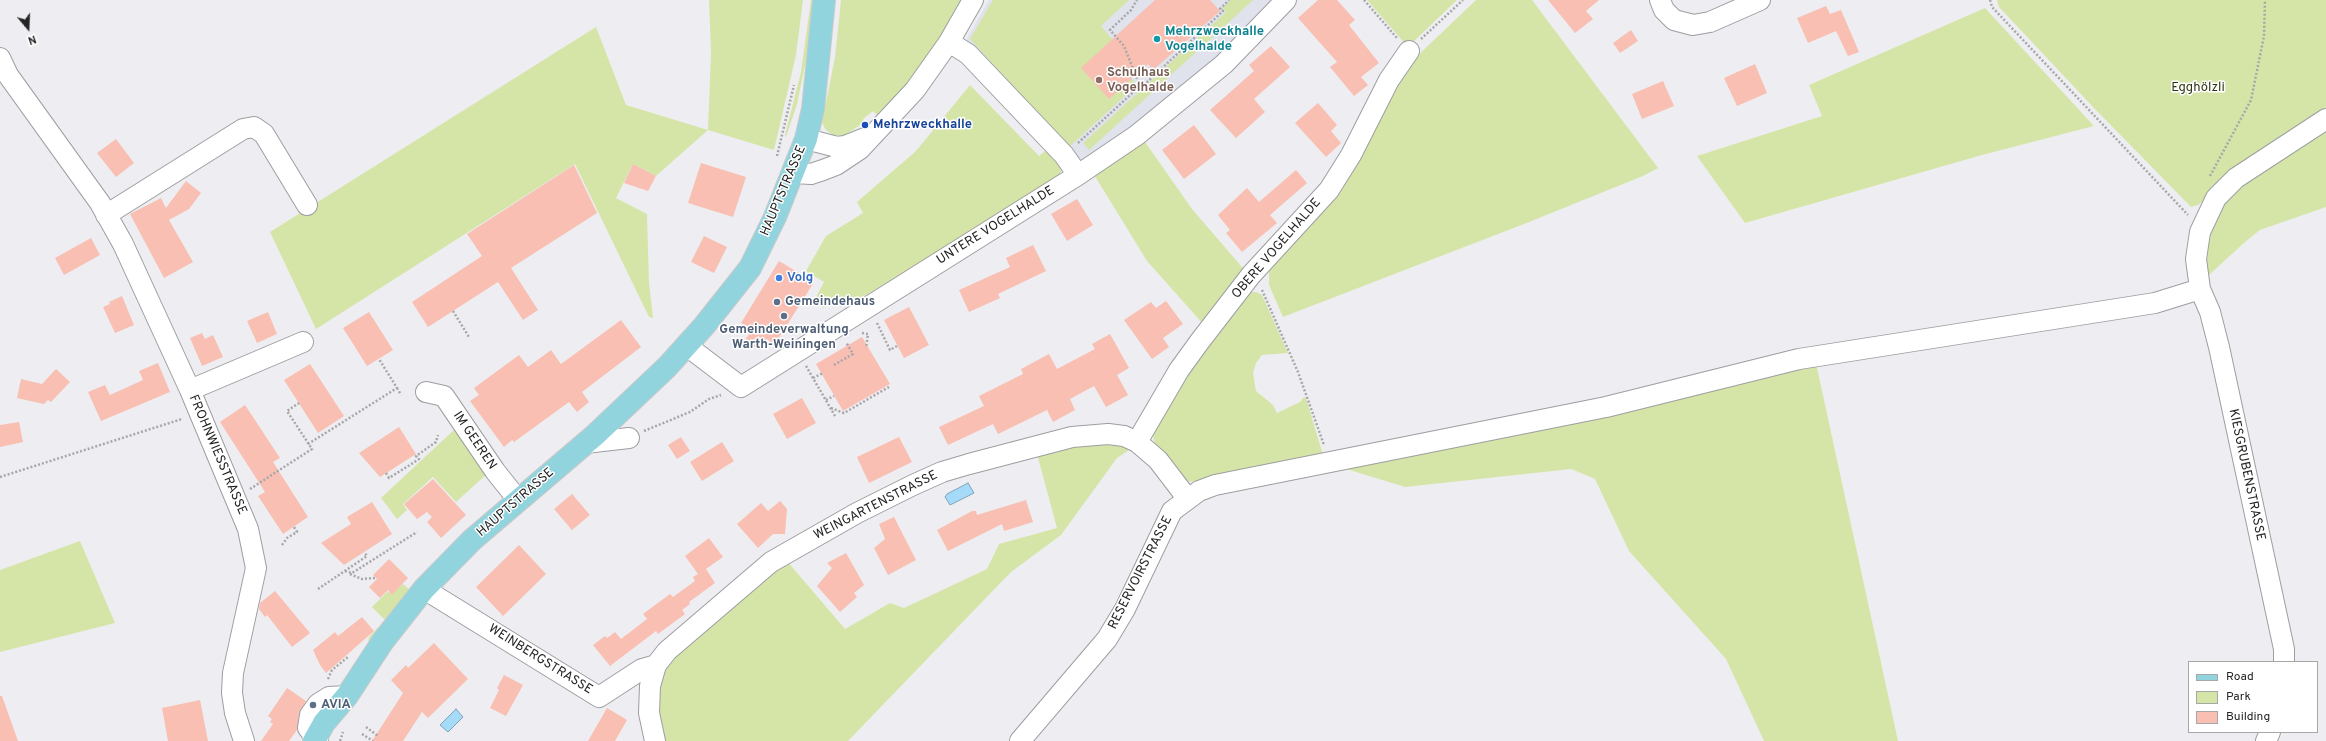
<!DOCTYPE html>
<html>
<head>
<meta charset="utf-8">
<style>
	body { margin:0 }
	#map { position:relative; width:2326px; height:741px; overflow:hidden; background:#eeeef2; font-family:Overpass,sans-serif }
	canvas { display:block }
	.legend { position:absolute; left:2188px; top:661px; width:130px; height:72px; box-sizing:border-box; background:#fff; border:1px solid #a7a7a8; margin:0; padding:5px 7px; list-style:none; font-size:12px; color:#242425 }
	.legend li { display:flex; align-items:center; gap:8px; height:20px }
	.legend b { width:20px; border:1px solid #a7a7a8 }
	.north { position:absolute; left:8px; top:8px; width:40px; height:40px; -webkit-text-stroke:3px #fff; paint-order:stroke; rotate:161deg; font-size:11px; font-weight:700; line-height:16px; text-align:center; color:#242425 }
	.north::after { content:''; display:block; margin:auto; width:14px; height:18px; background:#242425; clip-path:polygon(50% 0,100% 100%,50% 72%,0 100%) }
</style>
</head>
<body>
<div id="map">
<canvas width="2326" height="741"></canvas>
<ul class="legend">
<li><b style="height:5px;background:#92d4dd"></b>Road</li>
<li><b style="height:11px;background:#d5e5a8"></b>Park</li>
<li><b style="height:11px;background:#f8bfb2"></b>Building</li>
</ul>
<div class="north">N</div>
</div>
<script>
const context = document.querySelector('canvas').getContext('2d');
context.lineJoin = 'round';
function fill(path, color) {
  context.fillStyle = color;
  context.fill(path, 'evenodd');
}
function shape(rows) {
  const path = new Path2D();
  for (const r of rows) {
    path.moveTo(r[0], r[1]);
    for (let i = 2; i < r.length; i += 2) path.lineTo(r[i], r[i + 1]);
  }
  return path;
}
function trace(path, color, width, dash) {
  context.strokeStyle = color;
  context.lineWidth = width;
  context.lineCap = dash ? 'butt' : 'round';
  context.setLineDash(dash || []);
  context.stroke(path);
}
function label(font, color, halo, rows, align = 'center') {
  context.font = font + ' Overpass,sans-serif';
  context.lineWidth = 3;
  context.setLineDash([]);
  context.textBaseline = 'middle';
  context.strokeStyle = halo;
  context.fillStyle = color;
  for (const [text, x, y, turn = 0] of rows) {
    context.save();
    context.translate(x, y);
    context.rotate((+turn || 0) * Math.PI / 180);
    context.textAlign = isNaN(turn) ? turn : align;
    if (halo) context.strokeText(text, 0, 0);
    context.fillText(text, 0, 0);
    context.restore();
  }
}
fill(shape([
	[989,0,1279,0,1218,62,1089,161,1078,162,967,45,966,40]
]), '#e0e2ec');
fill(shape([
	[709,0,803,0,796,55,774,150,708,130,656,176,633,164,616,198,647,214,649,283,653,318,649,317,575,164,316,329,270,232,596,27,626,105,708,130,711,53],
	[811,0,815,0,809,46,797,104,786,137,785,135,801,72],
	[841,0,963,0,932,53,905,87,877,115,873,111,863,119,865,122,843,136,833,135,826,130,822,123,835,57],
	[993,0,1129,0,1101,26,1117,45,1108,53,1137,85,1069,147,970,39],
	[1231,0,1253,0,1089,150,1083,143,1226,12,1222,8],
	[1367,0,1457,0,1408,47],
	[1476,0,1532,0,1658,168,1643,176,1524,224,1283,317,1269,285,1269,270,1337,193,1353,170,1397,82,1413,60],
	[1997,0,2326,0,2326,107,2198,205,2191,207,2093,107,1999,7],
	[1985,8,2094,126,1982,155,1745,223,1697,156,1822,116,1809,85],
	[970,85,1039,156,1050,147,1062,169,1060,174,933,259,927,258,848,306,841,296,823,308,816,297,824,282,806,271,826,236,863,213,857,202,916,151],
	[2326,128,2326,207,2260,230,2245,242,2209,275,2205,263,2209,231,2218,210,2249,180],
	[1143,139,1192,209,1248,274,1204,325,1147,261,1093,173],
	[1248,292,1256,292,1262,295,1288,353,1262,355,1256,363,1253,373,1256,391,1273,405,1277,413,1300,402,1304,397,1306,398,1323,455,1205,480,1187,482,1156,448,1153,436,1155,424,1170,398],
	[1816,363,1898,741,1764,741,1726,659,1629,551,1595,479,1571,469,1405,487,1343,468],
	[456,428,488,473,456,502,433,477,403,504,407,510,397,519,381,498],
	[1117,443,1132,448,1117,458,1061,535,1011,572,848,741,663,741,656,698,663,670,672,656,787,561,845,629,890,603,904,608,987,569,999,544,1057,528,1037,454,1074,445],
	[80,541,115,623,0,652,0,570],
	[403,584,410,590,368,644,369,637,385,620,372,607,388,591,392,594]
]), '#d5e5a8');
const water = shape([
	[968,483,974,493,950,505,945,497,947,494,968,483],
	[456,709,463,717,448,732,440,725,456,709]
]);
fill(water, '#a5daf8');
trace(water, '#7ea3b9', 1);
fill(shape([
	[1155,0,1210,0,1220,11,1153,70,1148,64,1109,99,1081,68],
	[1318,0,1337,0,1355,20,1349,25,1379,63,1361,77,1368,85,1354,96,1330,67,1337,62,1298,18],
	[1548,0,1599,0,1586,11,1593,19,1575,33],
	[1826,6,1830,14,1841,10,1859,52,1848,56,1836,31,1808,43,1797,18],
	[1631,30,1638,41,1620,53,1613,43],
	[1271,46,1290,67,1254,99,1265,112,1236,138,1210,110,1254,71,1249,65],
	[1755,64,1767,93,1737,106,1724,78],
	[1663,81,1674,106,1642,119,1632,94],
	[1318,103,1337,125,1331,131,1341,143,1326,157,1295,123],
	[1194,125,1216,154,1184,179,1162,150],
	[116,139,134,163,116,177,97,153],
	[701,163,746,177,733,217,688,203],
	[633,164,656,176,648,191,624,183],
	[574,165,597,213,511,268,538,310,523,320,498,282,428,327,412,302,482,256,467,234],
	[1296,170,1307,183,1270,215,1277,223,1242,252,1226,233,1230,230,1218,215,1247,188,1259,202],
	[186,181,201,193,189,209,169,220,193,262,164,278,130,214,161,198,166,208],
	[1077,199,1093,225,1067,241,1051,214],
	[704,236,727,247,714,273,691,262],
	[91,238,100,255,64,275,55,258],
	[1033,245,1046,271,998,294,1000,298,969,312,959,290,1010,267,1006,258],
	[779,261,814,282,775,344,767,339,760,350,745,340,752,330,741,323],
	[122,296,134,325,115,333,103,307,110,304,109,302],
	[1166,301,1183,324,1163,338,1169,347,1152,359,1124,320,1151,302,1156,308],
	[909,307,929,345,904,358,884,320],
	[268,312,277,334,257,343,247,321],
	[369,312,393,350,367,366,343,328],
	[621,320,641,347,582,392,589,402,577,412,569,402,514,442,512,440,504,447,470,401,479,395,474,388,519,355,528,367,551,350,561,364],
	[202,333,205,339,213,335,223,357,202,366,190,338],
	[1110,334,1129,368,1117,375,1128,395,1106,407,1094,386,1070,399,1075,410,1053,422,1047,410,998,434,993,424,948,445,939,427,984,406,979,396,1023,374,1021,369,1049,354,1057,369,1095,349,1092,344],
	[862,337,890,384,843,411,816,364],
	[158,363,170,392,101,421,88,392,105,385,110,395,143,380,139,371],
	[310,364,344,416,318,433,284,380],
	[56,369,70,382,51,402,48,400,44,404,17,398,21,379,42,384],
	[802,398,816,423,787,439,773,414],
	[245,405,280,458,273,462,308,517,283,534,258,496,265,492,220,422],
	[19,422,23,442,0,447,0,425],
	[399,427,416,454,380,477,359,453],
	[681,437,690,451,677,459,668,445],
	[899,437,912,462,869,483,857,457],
	[722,442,734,461,702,481,690,462],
	[433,479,466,515,441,538,427,522,432,517,427,512,417,519,404,504],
	[572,494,590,515,572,530,554,509],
	[1026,500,1033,522,1004,531,1002,524,948,551,937,530,972,511,976,511,977,515],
	[780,501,787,509,785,534,773,534,758,548,737,524,761,503,768,511],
	[372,502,392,534,344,565,321,543,351,524,347,517],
	[894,517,916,560,888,575,874,548,885,539,879,524],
	[709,538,723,557,706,569,715,583,689,602,690,604,682,610,685,614,658,634,656,631,610,666,593,645,605,636,607,638,615,632,621,639,647,619,643,614,670,594,673,597,695,581,693,577,698,574,685,556],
	[519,545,546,574,503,616,476,587],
	[846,553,864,585,854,593,857,597,840,612,817,586,832,568,827,563],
	[389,559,408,578,392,595,388,590,380,598,369,587,377,579,373,575],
	[275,591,310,633,292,647,267,615,265,617,259,609,260,603],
	[362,617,374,631,326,673,320,665,313,650,335,632,338,636],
	[434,643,468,679,428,718,422,712,403,741,372,741,403,693,391,680,406,665,408,668],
	[504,675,523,685,506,716,490,708,499,690,497,688],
	[287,688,306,701,299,713,297,730,289,741,261,741,273,724,270,722,272,719,268,716],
	[0,696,2,696,18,741,0,741],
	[200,700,208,741,168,741,162,708],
	[607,708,627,720,615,741,588,741]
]), '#f8bfb2');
const minor = shape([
	[1660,0,1664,10,1674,20,1693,25,1710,22,1760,0],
	[949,42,968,54,1064,155,1078,175],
	[0,58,8,75,100,203,123,244,190,390,248,529,256,568,233,673,232,693,235,713,244,741],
	[806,139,837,147,845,146,865,138],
	[794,173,811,174,823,170,836,165,860,149,915,90,949,42,973,0],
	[106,215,243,129,254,127,264,134,307,205],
	[687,346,741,387,1078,175,1137,135,1224,64,1286,0],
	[190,390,303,342],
	[426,392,444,396,495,471,518,500],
	[1137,442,1179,370,1200,341,1251,275,1329,190,1351,155,1389,80,1409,51],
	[585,443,629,438],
	[424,589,599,697,642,669,656,665],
	[2284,662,2284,649,2219,347,2210,312,2200,289,2196,259,2200,232,2216,198,2236,178,2326,119],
	[318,741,308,728,310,715,318,704,329,697,347,696],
	[655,741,649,713,650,686,656,665,667,651,771,562,857,513,913,485,942,472,969,464,1072,437,1108,434,1124,436,1137,442,1158,460,1187,498],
	[1020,741,1107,639,1125,609,1172,511,1199,491,1215,485,1606,407,1799,359,2155,303,2200,289],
	[2266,741,2270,732]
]);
const major = shape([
	[314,741,324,723,347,696,383,641,424,589,472,540,594,436,667,367,704,326,750,268,775,217,806,139,813,109,824,0]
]);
trace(minor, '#9d9ea1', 22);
trace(major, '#cacacb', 24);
trace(shape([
	[1364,0,1397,38],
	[1990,0,1992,7,2188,215],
	[1421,39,1463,0],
	[1140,86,1143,86,1223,11,1220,9,1229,0],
	[1078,143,1140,86,1124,46,1110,30,1131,10,1137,0],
	[777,156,794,85],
	[2210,176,2251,100,2264,36,2265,0],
	[1262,290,1298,372,1324,445],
	[453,311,469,337],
	[877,323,890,350,897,346],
	[862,333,868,334,866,348],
	[834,365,853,354,846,342],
	[806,366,835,416],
	[813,378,823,373],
	[397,388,401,395],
	[826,400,834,396],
	[831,408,844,413,889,387],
	[644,431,690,412,709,399,721,395],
	[308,444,397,388,379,359],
	[386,473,389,478,413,463,419,459,416,456,436,442,438,435],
	[0,477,182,419],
	[250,489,312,449,287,411,299,403],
	[282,545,287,538,297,532,294,527],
	[345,571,352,573,417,532],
	[350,574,362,579,375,578],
	[318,589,367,556,364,552],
	[328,679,332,670,348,657],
	[366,727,378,736],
	[362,734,373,741],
	[340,741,343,732]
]), '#a7a7a9', 2.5, [2, 2]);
trace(minor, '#fff', 20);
trace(major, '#92d4dd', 22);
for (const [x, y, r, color] of [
	[1157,39,4,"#0f9aa8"],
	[1099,80,4,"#8d6e63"],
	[865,125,4,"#1a4fb4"],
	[779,278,4,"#3f7fe0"],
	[777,302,4,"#5c6f8a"],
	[784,316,4,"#5c6f8a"],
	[313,705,4,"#5c6f8a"]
]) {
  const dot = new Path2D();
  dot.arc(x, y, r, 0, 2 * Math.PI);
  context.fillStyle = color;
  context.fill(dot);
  trace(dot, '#fff', 1.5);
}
label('bold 13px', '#0d838f', '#fff', [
	["Mehrzweckhalle",1165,32],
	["Vogelhalde",1165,47]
], 'left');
label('bold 13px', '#785e54', '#fff', [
	["Schulhaus",1107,73],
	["Vogelhalde",1107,88]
], 'left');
label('13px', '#2c340f', '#fff', [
	["Egghölzli",2198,88]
]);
label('bold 13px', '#164399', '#fff', [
	["Mehrzweckhalle",873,125]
], 'left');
label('13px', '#242425', '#fff', [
	["HAUPTSTRASSE",784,191,-67],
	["UNTERE VOGELHALDE",996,226,-32],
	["OBERE VOGELHALDE",1277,249,-49],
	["IM GEEREN",474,441,56],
	["FROHNWIESSTRASSE",217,455,67],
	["KIESGRUBENSTRASSE",2246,475,78],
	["HAUPTSTRASSE",516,503,-41],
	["WEINGARTENSTRASSE",876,506,-27],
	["RESERVOIRSTRASSE",1141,573,-63],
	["WEINBERGSTRASSE",540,660,32]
]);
label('bold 13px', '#366cbe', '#fff', [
	["Volg",787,278]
], 'left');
label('bold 13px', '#4e5e75', '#fff', [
	["Gemeindehaus",785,302],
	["Gemeindeverwaltung",784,330,"center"],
	["Warth-Weiningen",784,345,"center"],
	["AVIA",321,705]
], 'left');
</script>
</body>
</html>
